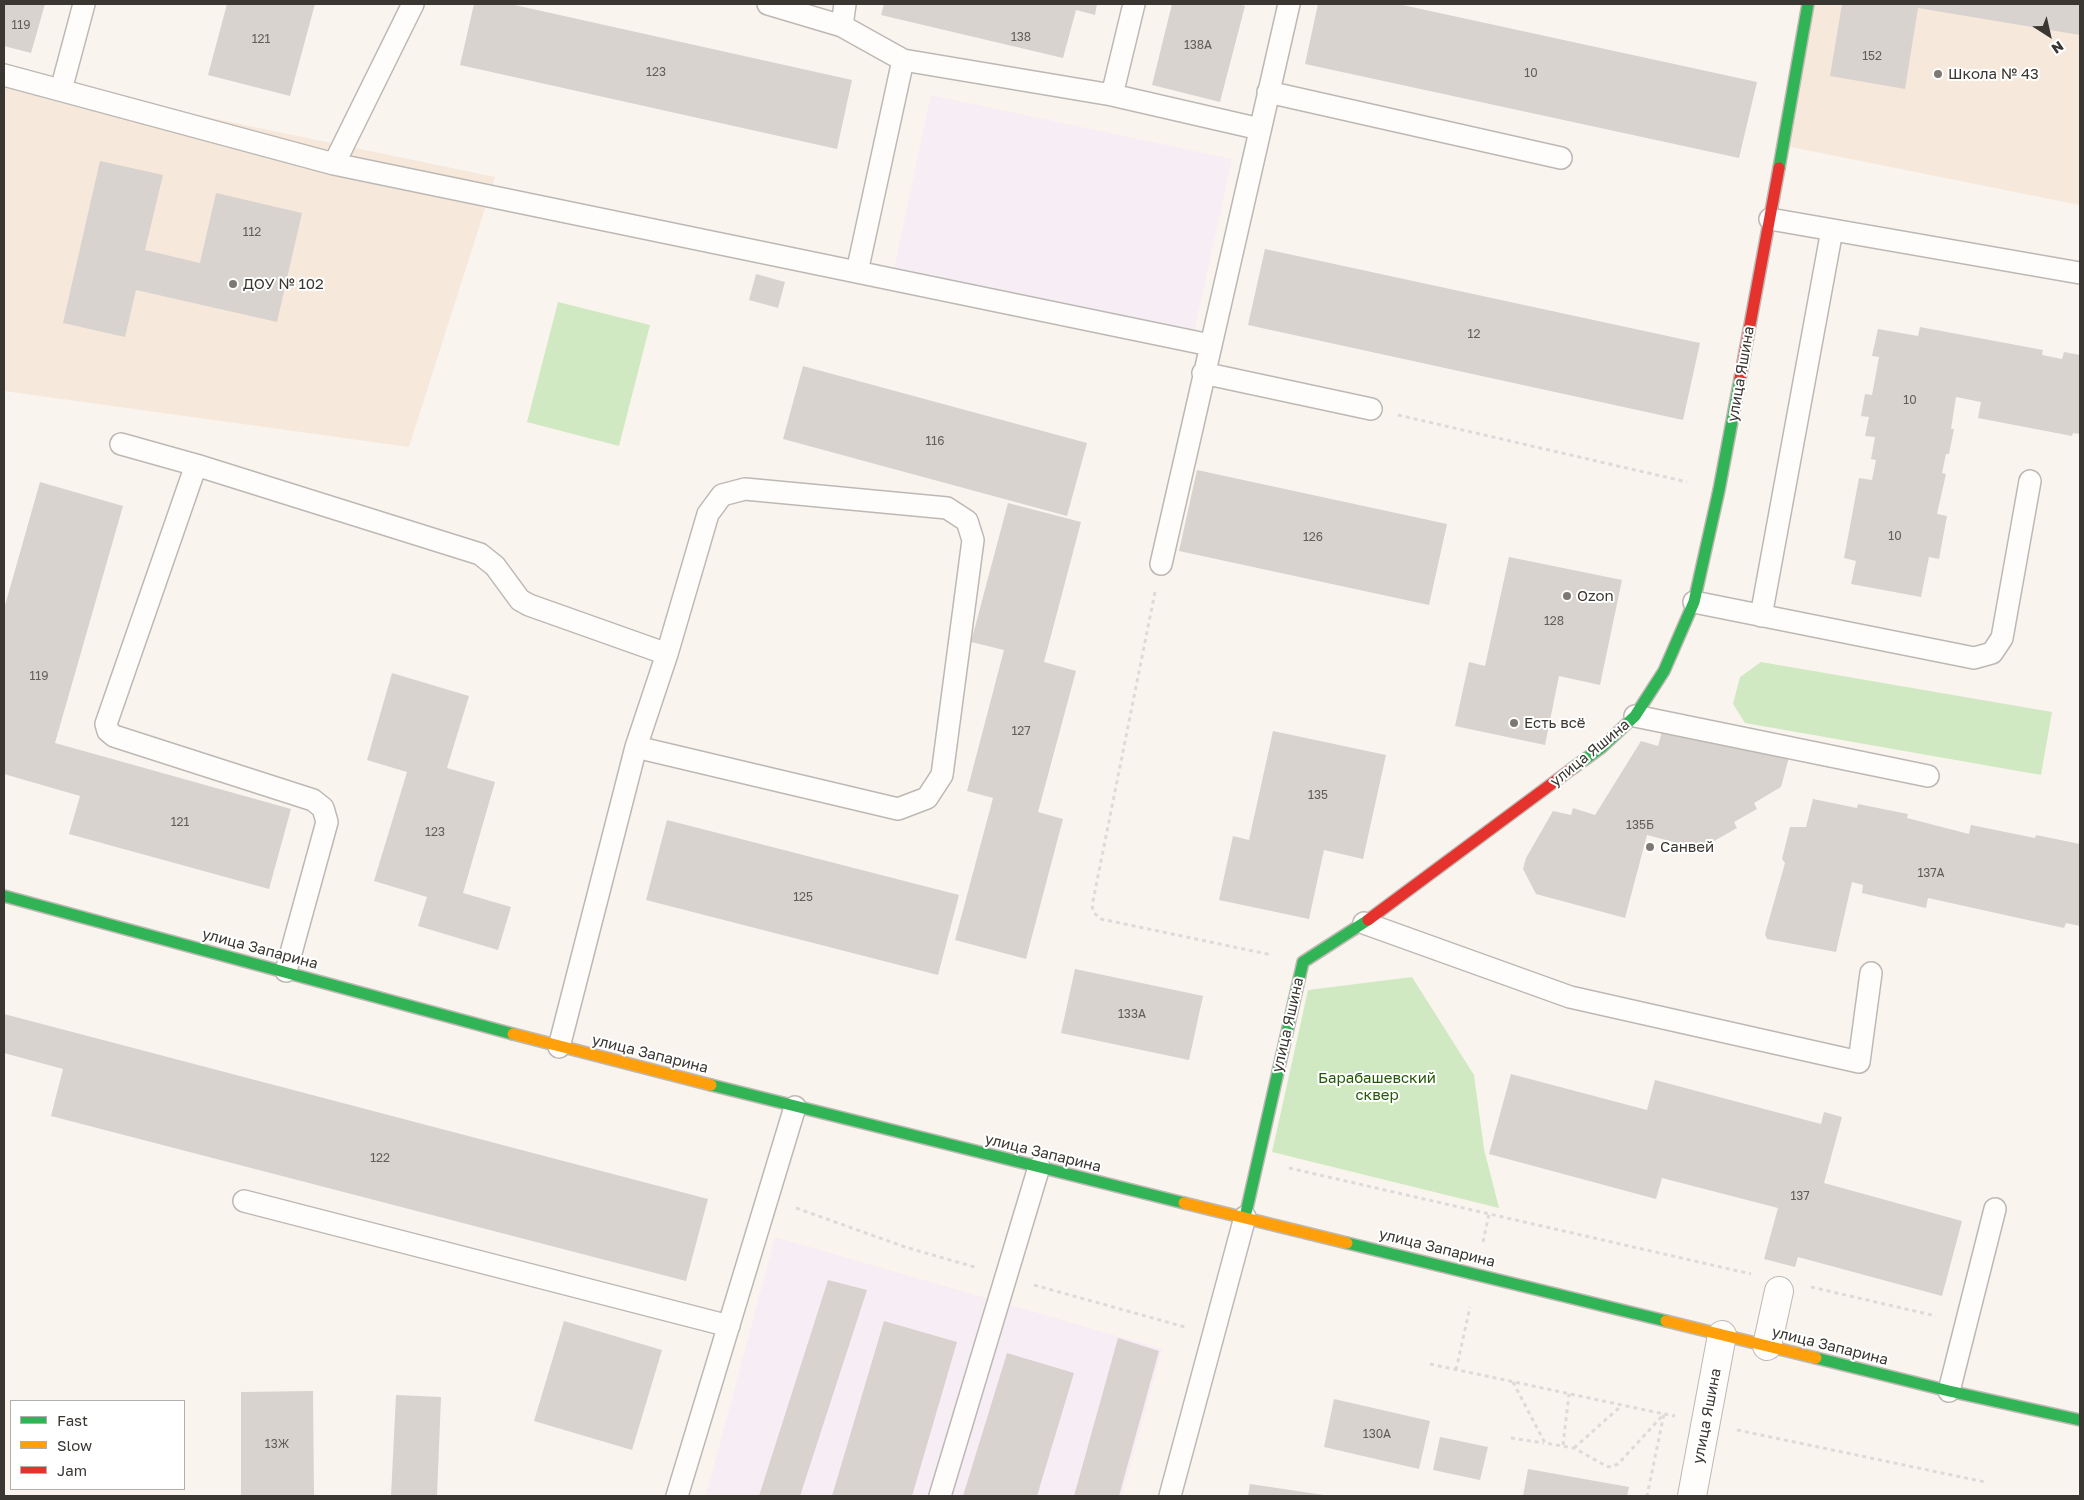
<!DOCTYPE html>
<html>
<head>
<meta charset="utf-8">
<style>
	body { margin:0 }
	#map { position:relative; width:2084px; height:1500px; overflow:hidden; background:#faf4ee; font-family:"Golos Text",sans-serif }
	canvas { display:block }
	.frame { position:absolute; inset:0; border:5px solid #3a3631; pointer-events:none }
	.legend { position:absolute; left:10px; top:1400px; width:175px; height:90px; box-sizing:border-box; background:#fff; border:1px solid #b0afad; margin:0; padding:6px 9px; list-style:none; font-size:15px; color:#3a3631 }
	.legend li { display:flex; align-items:center; gap:10px; height:25px }
	.legend b { width:25px; border:1px solid #b0afad }
	.north { position:absolute; left:2024px; top:10px; width:50px; height:50px; -webkit-text-stroke:4px #fff; paint-order:stroke; rotate:145deg; font-size:14px; font-weight:700; line-height:20px; text-align:center; color:#3a3631 }
	.north::after { content:''; display:block; margin:auto; width:18px; height:22px; background:#3a3631; clip-path:polygon(50% 0,100% 100%,50% 72%,0 100%) }
</style>
</head>
<body>
<div id="map">
<canvas width="2084" height="1500"></canvas>
<div class="frame"></div>
<ul class="legend">
<li><b style="height:6px;background:#30b455"></b>Fast</li>
<li><b style="height:6px;background:#ff9f0a"></b>Slow</li>
<li><b style="height:6px;background:#e5322d"></b>Jam</li>
</ul>
<div class="north">N</div>
</div>
<script>
const context = document.querySelector('canvas').getContext('2d');
context.lineJoin = 'round';
function fill(path, color) {
  context.fillStyle = color;
  context.fill(path, 'evenodd');
}
function shape(rows) {
  const path = new Path2D();
  for (const r of rows) {
    path.moveTo(r[0], r[1]);
    for (let i = 2; i < r.length; i += 2) path.lineTo(r[i], r[i + 1]);
  }
  return path;
}
function trace(path, color, width, dash) {
  context.strokeStyle = color;
  context.lineWidth = width;
  context.lineCap = dash ? 'butt' : 'round';
  context.setLineDash(dash || []);
  context.stroke(path);
}
function label(font, color, halo, rows, align = 'center') {
  context.font = font + ' "Golos Text",sans-serif';
  context.lineWidth = 4;
  context.setLineDash([]);
  context.textBaseline = 'middle';
  context.strokeStyle = halo;
  context.fillStyle = color;
  for (const [text, x, y, turn = 0] of rows) {
    context.save();
    context.translate(x, y);
    context.rotate((+turn || 0) * Math.PI / 180);
    context.textAlign = isNaN(turn) ? turn : align;
    if (halo) context.strokeText(text, 0, 0);
    context.fillText(text, 0, 0);
    context.restore();
  }
}
fill(shape([
	[931,95,1232,159,1194,332,894,269],
	[775,1237,1162,1349,1122,1496,706,1496]
]), '#f7edf5');
fill(shape([
	[1809,4,2080,4,2080,205,1781,145],
	[4,75,495,177,409,447,4,391]
]), '#f6e9dc');
fill(shape([
	[558,302,650,325,619,446,527,422],
	[1761,662,2052,712,2041,775,1745,723,1733,704,1740,677],
	[1412,977,1474,1075,1484,1149,1499,1208,1272,1152,1308,990]
]), '#d1e9c3');
fill(shape([
	[4,4,45,4,31,53,4,46],
	[227,4,315,4,290,96,208,75],
	[474,4,510,4,852,80,837,149,460,65],
	[884,4,1097,4,1095,15,1076,10,1063,58,881,15],
	[1172,4,1238,4,1245,6,1220,102,1152,85],
	[1318,4,1398,4,1757,82,1739,158,1305,64],
	[1842,4,2080,4,2080,35,1918,8,1905,89,1830,76],
	[100,161,163,175,145,250,200,263,216,193,302,213,277,322,136,290,125,337,63,323],
	[1265,249,1700,343,1683,420,1248,325],
	[756,274,785,282,778,308,749,300],
	[1920,327,2043,350,2042,355,2062,359,2064,352,2080,355,2080,434,2073,433,2072,436,1978,418,1981,402,1956,397,1951,429,1954,429,1949,454,1946,454,1942,473,1946,474,1937,514,1947,516,1939,559,1929,557,1921,597,1851,584,1856,561,1844,558,1859,478,1872,480,1876,460,1871,459,1875,437,1865,436,1869,417,1861,416,1865,394,1872,395,1879,357,1872,356,1878,329,1918,336],
	[803,366,1087,443,1067,516,783,439],
	[1197,470,1447,524,1429,605,1179,551],
	[40,482,123,506,55,743,291,809,269,889,69,834,80,796,4,774,4,609],
	[1008,503,1081,522,1044,662,1076,671,1038,812,1063,819,1026,959,955,940,993,798,967,791,1004,650,971,642],
	[1509,557,1622,580,1600,685,1559,676,1545,745,1455,726,1469,662,1485,666],
	[392,673,469,696,447,768,495,782,463,893,511,907,498,950,418,926,427,897,374,881,407,772,367,760],
	[1681,729,1789,757,1781,787,1754,803,1757,809,1734,822,1737,828,1700,849,1647,835,1625,918,1536,894,1523,869,1526,858,1553,811,1571,815,1573,808,1595,815,1641,741,1658,746,1662,732,1679,737],
	[1273,731,1386,755,1363,859,1324,850,1309,919,1219,900,1233,836,1249,840],
	[1813,799,1857,808,1858,804,1908,814,1907,818,1969,834,1971,825,2035,838,2036,835,2080,844,2080,926,2066,923,2064,928,1928,898,1926,908,1862,893,1863,885,1852,882,1836,952,1767,939,1765,934,1785,863,1782,859,1790,827,1806,827],
	[667,820,959,895,938,975,646,900],
	[1075,969,1203,996,1189,1060,1061,1033],
	[4,1014,708,1199,686,1281,51,1116,63,1069,4,1053],
	[1511,1074,1647,1110,1655,1080,1821,1124,1824,1112,1842,1117,1824,1183,1962,1221,1942,1296,1798,1257,1795,1267,1764,1259,1778,1208,1662,1178,1656,1199,1489,1154],
	[828,1280,867,1290,800,1496,759,1496],
	[564,1321,662,1350,632,1450,534,1421],
	[884,1321,957,1342,912,1496,832,1496],
	[1118,1338,1159,1351,1119,1496,1074,1496],
	[1007,1353,1074,1373,1037,1496,963,1496],
	[313,1391,314,1496,241,1496,241,1392],
	[396,1395,441,1397,437,1496,391,1496],
	[1334,1399,1430,1421,1419,1469,1324,1447],
	[1440,1437,1488,1447,1480,1480,1433,1470],
	[1528,1469,1629,1487,1627,1496,1523,1496],
	[1250,1484,1324,1495,1323,1496,1248,1496]
]), '#d8d3ce');
const lane = shape([
	[768,4,842,26,903,60,857,272],
	[842,26,845,4],
	[903,60,1112,95,1134,4],
	[4,75,334,164,1210,345],
	[61,90,84,4],
	[1268,92,1561,158],
	[1112,95,1260,129],
	[334,164,413,4],
	[1770,219,2080,273],
	[1203,373,1371,409],
	[121,444,196,465],
	[1161,564,1289,4],
	[1694,602,1974,658,1992,653,2002,638,2030,481],
	[1761,616,1832,230],
	[1635,716,1928,776],
	[1364,923,1570,997,1859,1062,1871,973],
	[286,971,327,822,323,808,313,800,114,736,108,731,106,724,196,465,480,554,495,566,520,600,529,605,667,654],
	[559,1047,636,747,667,654,708,514,722,495,745,489,947,508,967,521,973,540,942,775,927,798,898,809,636,747],
	[244,1201,729,1326],
	[1949,1391,1995,1209],
	[677,1496,795,1107],
	[940,1496,1039,1167],
	[1170,1496,1245,1217]
]);
const street = shape([
	[1767,1346,1779,1291],
	[1692,1496,1722,1335]
]);
const fast = shape([
	[1779,168,1808,4],
	[1573,768,1602,747,1635,716,1664,671,1694,602,1719,490,1740,379],
	[4,896,513,1034],
	[711,1085,1184,1203],
	[1245,1217,1303,962,1368,920],
	[1347,1243,1666,1321],
	[1816,1358,1949,1391,2080,1420]
]);
const slow = shape([
	[513,1034,711,1085],
	[1184,1203,1347,1243],
	[1666,1321,1816,1358]
]);
const jam = shape([
	[1740,379,1779,168],
	[1368,920,1573,768]
]);
trace(lane, '#bdb8b3', 24);
trace(street, '#bdb8b3', 30);
trace(fast, '#bdb8b3', 14);
trace(slow, '#bdb8b3', 14);
trace(jam, '#bdb8b3', 14);
trace(shape([
	[1398,415,1687,482],
	[1155,592,1092,906,1094,913,1101,919,1272,955],
	[1289,1168,1751,1274],
	[796,1208,905,1247,978,1268],
	[1483,1242,1489,1214],
	[1034,1285,1185,1327],
	[1811,1287,1936,1316],
	[1430,1364,1664,1414,1647,1496],
	[1456,1370,1470,1307],
	[1513,1382,1545,1443,1574,1448,1606,1466,1611,1467,1618,1464,1664,1414,1675,1416],
	[1737,1430,1985,1482],
	[1511,1438,1544,1443],
	[1563,1445,1569,1394],
	[1574,1448,1621,1406]
]), '#dcdbda', 3, [4, 4]);
trace(lane, '#fefdfc', 21);
trace(street, '#fefdfc', 28);
trace(fast, '#30b455', 11);
trace(slow, '#ff9f0a', 11);
trace(jam, '#e5322d', 11);
for (const [x, y, r, color] of [
	[1938,74,5,"#7d7873"],
	[233,284,5,"#7d7873"],
	[1567,596,5,"#7d7873"],
	[1514,723,5,"#7d7873"],
	[1650,847,5,"#7d7873"]
]) {
  const dot = new Path2D();
  dot.arc(x, y, r, 0, 2 * Math.PI);
  context.fillStyle = color;
  context.fill(dot);
  trace(dot, '#fff', 2);
}
label('12px', '#625d58', null, [
	["119",21,25],
	["138",1021,37],
	["121",261,39],
	["138А",1198,45],
	["152",1872,56],
	["123",656,72],
	["10",1531,73],
	["112",252,232],
	["12",1474,334],
	["10",1910,400],
	["116",935,441],
	["10",1895,536],
	["126",1313,537],
	["128",1554,621],
	["119",39,676],
	["127",1021,731],
	["135",1318,795],
	["121",180,822],
	["135Б",1640,825],
	["123",435,832],
	["137А",1931,873],
	["125",803,897],
	["133А",1132,1014],
	["122",380,1158],
	["137",1800,1196],
	["130А",1377,1434],
	["13Ж",277,1444]
]);
label('15px', '#3a3631', '#fff', [
	["Школа № 43",1948,74],
	["ДОУ № 102",243,284],
	["Ozon",1577,596],
	["Есть всё",1524,723],
	["Санвей",1660,847]
], 'left');
label('15px', '#3a3631', '#fff', [
	["улица Яшина",1741,374,-80],
	["улица Яшина",1590,753,-39],
	["улица Запарина",260,949,15],
	["улица Яшина",1288,1025,-77],
	["улица Запарина",650,1054,14],
	["улица Запарина",1043,1153,14],
	["улица Запарина",1437,1248,14],
	["улица Запарина",1830,1346,14],
	["улица Яшина",1707,1416,-79]
]);
label('15px', '#245807', '#fff', [
	["Барабашевский",1377,1078],
	["сквер",1377,1095]
]);
</script>
</body>
</html>
